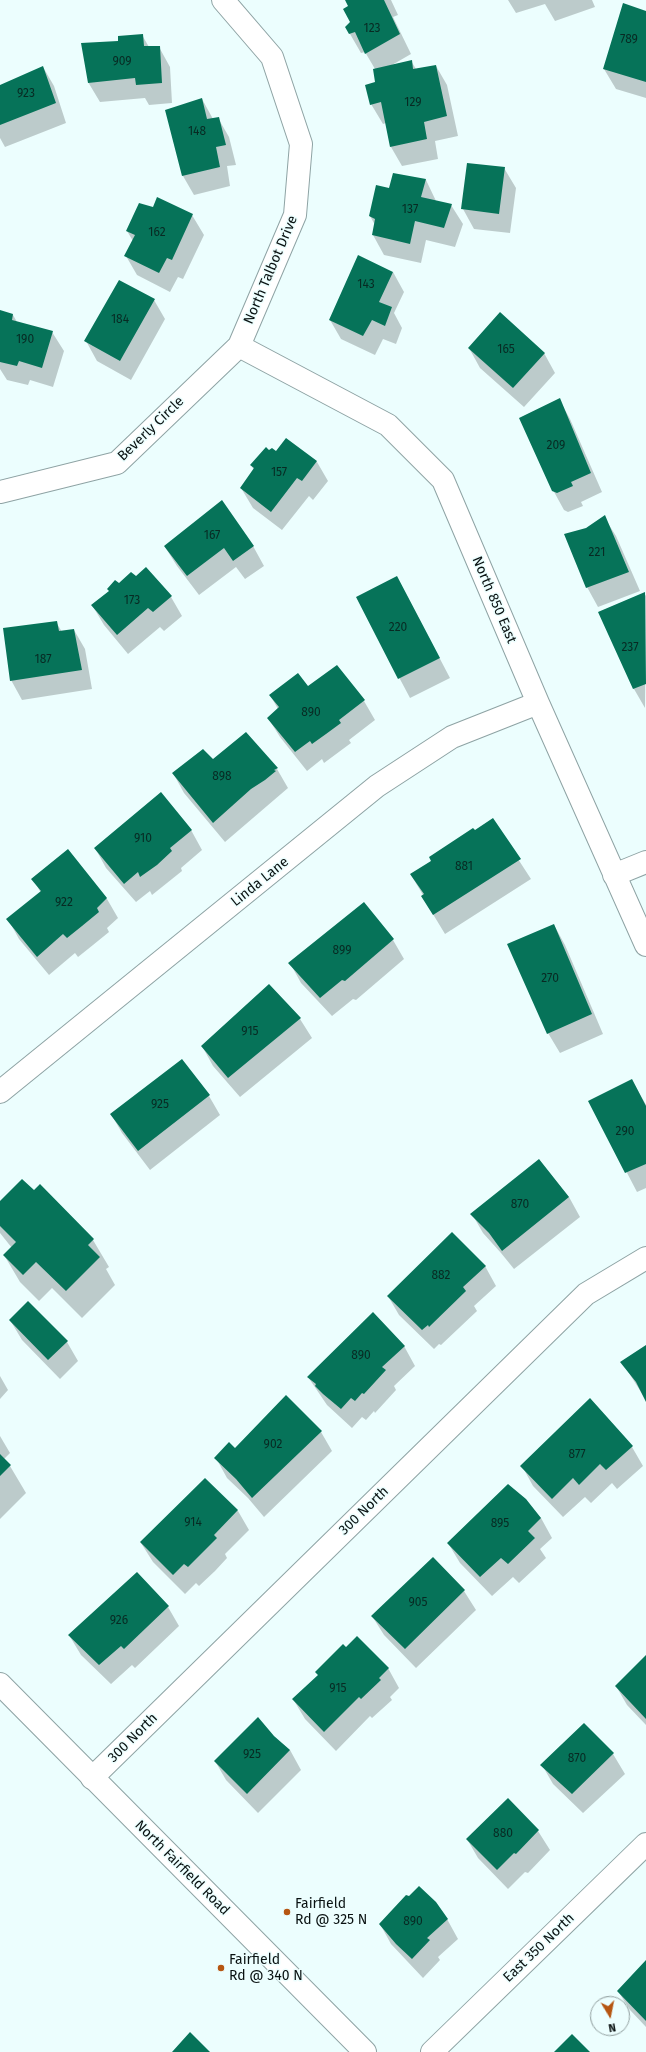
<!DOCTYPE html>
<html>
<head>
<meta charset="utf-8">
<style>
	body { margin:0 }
	#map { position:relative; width:646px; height:2052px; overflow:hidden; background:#ecfefe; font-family:"Fira Sans",sans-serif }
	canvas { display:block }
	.north { position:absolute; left:590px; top:1996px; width:40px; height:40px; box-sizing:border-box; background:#ecfefe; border:1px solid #919f9f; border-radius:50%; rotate:170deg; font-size:11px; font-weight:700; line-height:16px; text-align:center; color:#091111 }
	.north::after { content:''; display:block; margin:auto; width:14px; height:18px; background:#b65612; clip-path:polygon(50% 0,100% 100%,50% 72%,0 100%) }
</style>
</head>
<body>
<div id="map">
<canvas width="646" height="2052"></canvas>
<div class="north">N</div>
</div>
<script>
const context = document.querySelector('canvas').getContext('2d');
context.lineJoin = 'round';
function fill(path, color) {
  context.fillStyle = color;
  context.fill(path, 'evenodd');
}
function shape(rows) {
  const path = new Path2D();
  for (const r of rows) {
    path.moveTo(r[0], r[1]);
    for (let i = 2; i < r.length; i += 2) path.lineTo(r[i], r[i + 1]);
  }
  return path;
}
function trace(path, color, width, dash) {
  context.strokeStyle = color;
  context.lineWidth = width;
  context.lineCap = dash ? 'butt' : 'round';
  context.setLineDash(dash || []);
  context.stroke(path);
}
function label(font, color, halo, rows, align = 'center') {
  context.font = font + ' "Fira Sans",sans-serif';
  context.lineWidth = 3;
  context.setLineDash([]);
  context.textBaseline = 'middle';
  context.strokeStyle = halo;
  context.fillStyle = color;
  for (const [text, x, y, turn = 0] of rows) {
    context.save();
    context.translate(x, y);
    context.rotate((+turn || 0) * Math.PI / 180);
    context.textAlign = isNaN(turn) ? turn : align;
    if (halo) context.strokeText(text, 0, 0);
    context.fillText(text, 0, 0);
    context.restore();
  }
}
fill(shape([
	[346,0,391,0,398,15,393,17,411,54,392,65,411,61,416,69,436,66,447,85,458,136,435,141,438,159,402,166,391,147,386,123,383,124,371,104,376,83,375,69,365,52,361,53,346,27,351,23,349,7],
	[508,0,592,0,595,7,555,21,545,4,516,13],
	[646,12,646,98,616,89,604,69],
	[142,35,149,47,159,47,170,67,172,103,149,105,145,98,100,102,88,82,119,42],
	[43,67,54,86,66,123,5,147,0,138,0,86],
	[202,99,213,119,218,118,229,137,236,165,227,166,230,186,194,195,183,176,167,110],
	[504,168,516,188,510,233,474,229,463,209],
	[394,175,426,180,436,201,451,205,463,224,455,247,426,240,421,263,384,255,373,235,375,225,370,216,390,189],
	[192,215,204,235,183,279,178,277,170,292,137,275,126,256,133,241,127,231],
	[393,272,404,292,394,313,402,328,396,344,383,339,375,355,341,339,330,320],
	[154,300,165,319,131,380,97,361,86,341],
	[0,311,13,315,17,322,52,332,64,351,53,387,30,380,28,385,7,380,0,369],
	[469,348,544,353,555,373,524,407,480,368],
	[559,399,570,419,602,492,581,502,583,506,568,512,564,510,553,490,520,418],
	[286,440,317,462,328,481,313,500,309,496,282,530,253,508,241,488,254,470,251,465,269,452,276,452],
	[604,517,616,536,640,591,598,607,587,587,587,529],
	[253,546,264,566,245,579,236,567,199,595,177,566,165,547],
	[397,577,450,678,410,698,357,598],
	[119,584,171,597,182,616,164,631,160,627,128,654,104,625,92,605],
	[644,593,646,596,645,708,634,689,599,612],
	[56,622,62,632,74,630,85,649,92,689,22,700,11,680],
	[308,687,364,701,375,720,349,740,351,743,324,763,322,759,307,771,280,737,268,718,278,709,270,695],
	[246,734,277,769,288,788,225,842,184,793,173,773,213,760],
	[492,819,531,879,445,934,422,896,423,895,411,875],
	[191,830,202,850,181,868,182,871,152,895,150,891,136,902,106,868,95,848],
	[68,850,107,899,118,918,107,928,109,932,93,945,78,957,75,953,49,975,19,939,8,919,41,893,33,879],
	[554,925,565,945,603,1034,560,1053,548,1033],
	[393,940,404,959,356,1000,353,999,332,1016,301,983,290,963],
	[269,985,300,1019,312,1038,240,1097,213,1066,202,1046],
	[182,1060,209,1096,220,1115,150,1170,122,1133,111,1114],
	[632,1080,646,1105,646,1188,637,1192,590,1102],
	[539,1160,569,1197,580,1217,514,1269,501,1253,483,1233,472,1214],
	[34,1192,93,1240,109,1267,106,1269,115,1285,82,1318,52,1288,39,1301,20,1282,4,1255,12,1248,0,1233,0,1203],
	[485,1266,496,1286,474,1306,477,1311,441,1345,439,1344,434,1349,399,1315,388,1296],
	[10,1320,67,1342,78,1361,60,1379,22,1340],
	[404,1346,415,1366,394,1386,396,1390,375,1413,374,1411,366,1420,362,1417,352,1428,327,1405,308,1377],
	[646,1346,646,1400,622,1362],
	[0,1376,8,1390,0,1399],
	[286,1396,321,1432,332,1451,264,1517,248,1498,227,1478,216,1458,235,1449],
	[589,1400,632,1447,643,1466,617,1489,612,1483,591,1503,585,1497,563,1517,533,1486,522,1466],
	[0,1436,10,1453,4,1459,10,1466,26,1493,0,1519],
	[205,1479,238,1511,249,1530,225,1554,227,1558,215,1571,199,1586,196,1583,185,1594,153,1562,141,1543],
	[525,1500,541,1518,552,1538,540,1549,546,1558,519,1583,513,1577,492,1596,460,1563,448,1543],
	[433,1558,464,1591,476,1610,416,1668,384,1635,372,1616],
	[168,1607,179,1626,135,1668,132,1665,111,1684,81,1655,69,1635],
	[346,1648,388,1668,399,1688,390,1697,392,1700,372,1718,370,1716,336,1751,305,1719,293,1699,319,1676,317,1673],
	[646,1656,646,1725,627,1705,616,1686],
	[584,1724,613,1754,625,1774,583,1813,553,1784,542,1765],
	[273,1736,290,1750,301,1770,258,1813,226,1780,215,1761],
	[538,1831,550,1850,528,1873,525,1872,508,1889,478,1858,467,1839],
	[447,1919,458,1939,438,1957,440,1960,423,1978,391,1944,380,1924],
	[646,1961,646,2027,630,2010,618,1991]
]), '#0003');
fill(shape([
	[345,0,384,0,400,34,365,54,355,32,349,34,345,27,350,22,343,9,348,6],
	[623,3,646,11,646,82,603,69],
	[143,34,144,46,160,46,162,83,136,85,135,78,88,83,81,43,118,41,118,36],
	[412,60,413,69,436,65,447,116,424,122,427,139,390,147,381,102,370,105,365,85,375,82,373,69],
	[43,66,56,103,0,125,0,85],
	[202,98,207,119,219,117,226,145,216,147,220,167,182,176,165,110],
	[467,163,505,167,499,214,461,209],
	[393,173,426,179,421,197,452,204,444,228,415,221,410,244,372,235,375,219,369,216,376,185,389,188],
	[157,197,193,214,172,260,167,258,159,273,124,256,135,235,126,231,139,203,153,207],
	[358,255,393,272,379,302,392,307,385,326,372,320,363,336,329,320],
	[119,280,155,299,120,361,84,341],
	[0,310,13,314,12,320,53,331,42,368,19,361,17,366,0,362],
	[500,312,545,353,513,388,468,348],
	[560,398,591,473,571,482,573,486,557,493,552,491,519,418],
	[286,438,317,461,302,481,297,478,271,512,240,488,254,468,250,465,266,447,269,450,272,448,276,451],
	[222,500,254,546,233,561,224,548,187,576,164,546],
	[605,515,629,572,586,588,564,534,586,528],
	[146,567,172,596,153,612,148,608,117,635,91,605,109,591,107,589,115,580,119,583,131,572,136,576],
	[397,576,440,658,398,679,356,597],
	[645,592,646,684,633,689,598,612],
	[57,621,59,631,74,629,82,670,10,681,3,628],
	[337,665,365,700,339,720,341,723,326,734,312,744,310,741,295,752,267,718,279,707,269,695,298,673,308,686],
	[246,732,278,768,274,770,276,771,265,780,251,789,213,823,172,773,203,749,213,759],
	[161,792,192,830,170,848,172,851,157,865,140,877,138,872,124,884,94,848],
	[493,818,521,859,433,915,421,896,424,894,410,874,431,861,429,857,473,828,475,830],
	[68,849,107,898,97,908,99,912,82,926,67,938,63,934,37,957,6,919,41,891,31,879],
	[364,902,394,939,345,981,342,980,320,998,288,963],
	[554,924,592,1014,547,1034,507,944],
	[269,984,301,1018,228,1078,201,1046],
	[182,1059,210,1095,138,1151,110,1114],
	[632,1079,646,1106,646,1164,625,1173,588,1101],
	[539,1159,569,1197,502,1251,489,1233,470,1214],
	[22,1179,34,1190,40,1184,94,1239,88,1245,100,1257,66,1291,36,1262,23,1275,3,1255,16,1242,0,1226,0,1201],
	[452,1232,486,1266,463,1287,466,1291,429,1327,428,1325,422,1330,387,1296],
	[28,1301,68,1341,48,1360,9,1320],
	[373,1312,405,1346,382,1367,386,1370,364,1394,362,1393,355,1401,351,1398,341,1409,323,1394,315,1386,316,1384,307,1377],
	[646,1345,646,1402,636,1382,620,1362],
	[286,1395,322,1431,252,1498,236,1479,214,1458,229,1442,235,1448],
	[590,1398,633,1446,606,1470,600,1464,579,1485,573,1478,552,1499,520,1466],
	[0,1454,11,1465,0,1476],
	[205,1478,238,1510,214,1535,217,1538,188,1567,184,1564,173,1575,140,1542],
	[508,1484,526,1499,541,1518,528,1531,535,1538,508,1564,501,1558,480,1577,447,1543],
	[433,1557,465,1590,405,1649,371,1616],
	[137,1572,169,1606,124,1649,121,1646,99,1665,68,1635],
	[357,1636,389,1668,379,1678,381,1680,361,1699,359,1697,324,1732,292,1699,318,1675,315,1672,343,1644,346,1647],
	[646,1655,646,1719,615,1686],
	[258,1717,274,1736,290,1750,247,1794,214,1761],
	[584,1723,614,1753,572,1794,540,1765],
	[508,1798,539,1830,516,1854,514,1853,497,1870,466,1839],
	[419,1886,436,1902,448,1919,427,1938,430,1940,412,1959,396,1944,379,1924,406,1895,409,1896],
	[646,1960,646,2021,617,1991],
	[190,2032,210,2052,172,2052],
	[572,2034,590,2052,554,2052]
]), '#067359');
const minor = shape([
	[239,346,388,425,443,480,538,703,646,945],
	[0,492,117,463,239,346,295,215,301,144,272,57,223,0],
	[614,875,646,862],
	[0,1092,377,786,452,737,538,703],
	[92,1778,586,1294,646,1258],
	[432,2052,646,1844]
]);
const secondary = shape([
	[0,1684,365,2052]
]);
trace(minor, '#8ea3a4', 24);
trace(secondary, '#8ea3a4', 24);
trace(minor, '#fff', 22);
trace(secondary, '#fff', 22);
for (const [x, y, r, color] of [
	[287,1912,4,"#b65612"],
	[221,1968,4,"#b65612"]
]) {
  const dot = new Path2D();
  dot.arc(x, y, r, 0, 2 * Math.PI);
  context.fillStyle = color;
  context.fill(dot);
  trace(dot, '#ecfefe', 1.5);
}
label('12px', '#082a23', null, [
	["123",372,29],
	["789",629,40],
	["909",122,62],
	["923",26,94],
	["129",413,103],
	["148",197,132],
	["137",410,210],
	["162",157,233],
	["143",366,285],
	["184",120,320],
	["190",25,340],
	["165",506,350],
	["209",556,446],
	["157",279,473],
	["167",212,536],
	["221",597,553],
	["173",132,601],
	["220",398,628],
	["237",630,648],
	["187",43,660],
	["890",311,713],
	["898",222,777],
	["910",143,839],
	["881",464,867],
	["922",64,903],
	["899",342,951],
	["270",550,979],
	["915",250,1032],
	["925",160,1105],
	["290",625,1132],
	["870",520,1205],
	["882",441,1276],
	["890",361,1356],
	["902",273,1445],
	["877",577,1455],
	["914",193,1523],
	["895",500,1524],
	["905",418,1603],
	["926",119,1621],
	["915",338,1689],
	["925",252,1755],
	["870",577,1759],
	["880",503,1834],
	["890",413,1922]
]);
label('14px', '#091111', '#ecfefe', [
	["North Talbot Drive",271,270,-67],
	["Beverly Circle",151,429,-44],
	["North 850 East",494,600,67],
	["Linda Lane",260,882,-39],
	["300 North",364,1511,-44],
	["300 North",133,1738,-45],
	["North Fairfield Road",182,1868,45],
	["East 350 North",539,1948,-44]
]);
label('14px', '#091111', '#ecfefe', [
	["Fairfield",295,1904],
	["Rd @ 325 N",295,1920],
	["Fairfield",229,1960],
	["Rd @ 340 N",229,1976]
], 'left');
</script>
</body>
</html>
